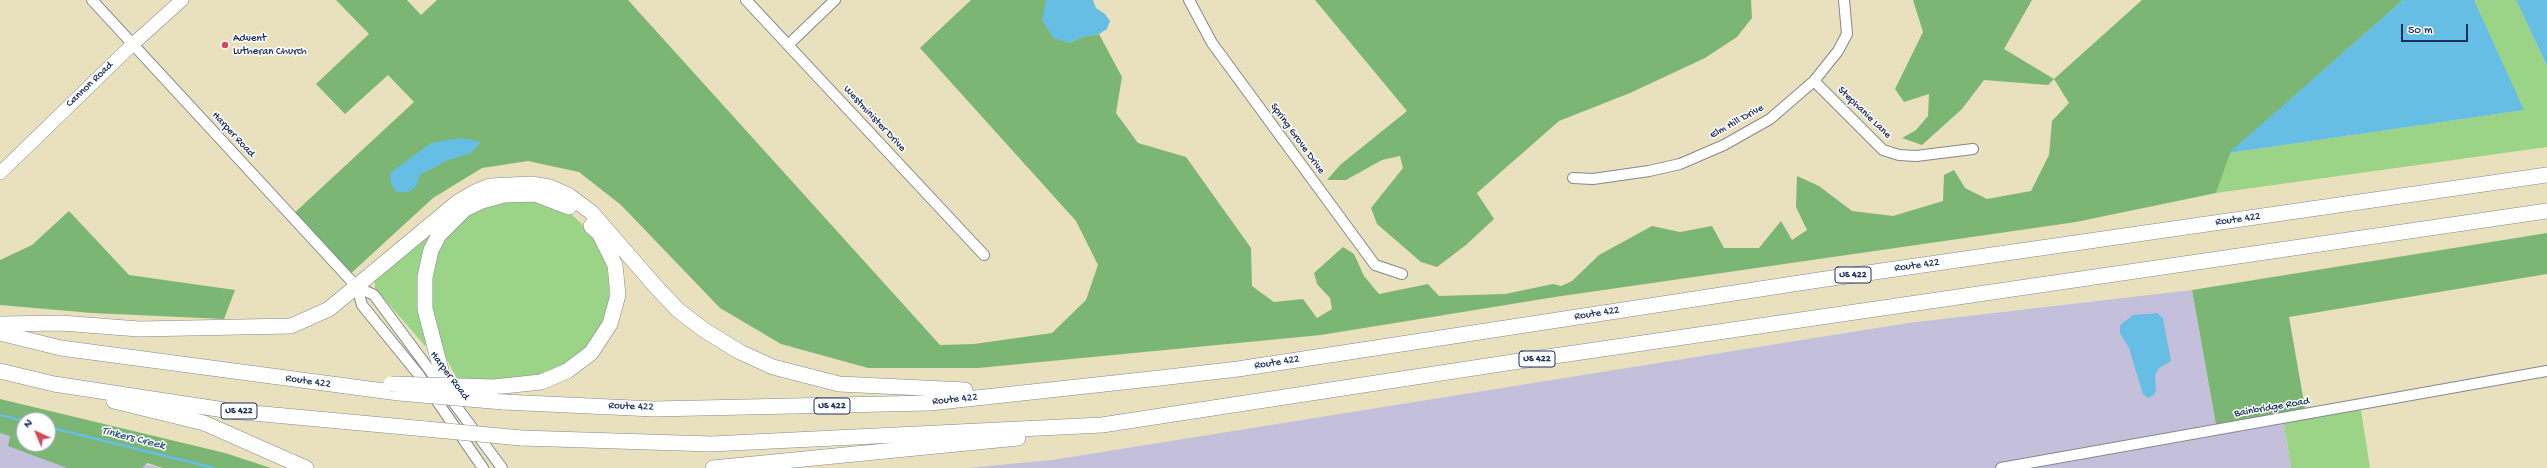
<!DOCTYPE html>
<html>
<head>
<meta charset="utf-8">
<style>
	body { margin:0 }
	#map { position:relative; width:2547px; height:468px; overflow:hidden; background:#e9e1bd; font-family:"Gochi Hand",sans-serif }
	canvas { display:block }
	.north { position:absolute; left:16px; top:412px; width:40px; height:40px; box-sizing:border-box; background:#fff; border:1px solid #a4acbf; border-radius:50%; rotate:316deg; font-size:11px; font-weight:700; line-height:16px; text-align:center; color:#1b2f5e }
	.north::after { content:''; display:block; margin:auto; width:14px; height:18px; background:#d1495b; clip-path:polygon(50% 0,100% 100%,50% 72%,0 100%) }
	.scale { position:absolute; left:2401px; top:24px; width:67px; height:18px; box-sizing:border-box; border:2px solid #1b2f5e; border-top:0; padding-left:5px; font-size:12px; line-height:14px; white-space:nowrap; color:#1b2f5e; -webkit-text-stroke:3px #fff; paint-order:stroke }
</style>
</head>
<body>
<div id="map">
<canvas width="2547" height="468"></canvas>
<div class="north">N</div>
<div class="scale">50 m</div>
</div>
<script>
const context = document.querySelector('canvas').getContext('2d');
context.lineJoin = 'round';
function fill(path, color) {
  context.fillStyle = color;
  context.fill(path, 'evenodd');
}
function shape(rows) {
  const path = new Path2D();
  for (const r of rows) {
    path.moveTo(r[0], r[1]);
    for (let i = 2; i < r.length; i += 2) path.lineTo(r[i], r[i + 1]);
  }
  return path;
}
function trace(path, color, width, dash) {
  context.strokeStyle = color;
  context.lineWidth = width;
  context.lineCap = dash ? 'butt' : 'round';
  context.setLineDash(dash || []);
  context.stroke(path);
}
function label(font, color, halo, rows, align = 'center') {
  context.font = font + ' "Gochi Hand",sans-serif';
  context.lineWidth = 3;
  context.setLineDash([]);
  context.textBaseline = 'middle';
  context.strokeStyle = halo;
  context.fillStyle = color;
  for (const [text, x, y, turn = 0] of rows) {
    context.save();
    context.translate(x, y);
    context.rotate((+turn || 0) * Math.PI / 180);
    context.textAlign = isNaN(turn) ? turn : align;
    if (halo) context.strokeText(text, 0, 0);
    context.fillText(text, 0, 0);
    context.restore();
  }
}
fill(shape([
	[2192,290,2217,430,2283,418,2291,468,967,468,1052,460,1908,323],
	[0,433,24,438,24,444,48,444,163,468,0,468]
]), '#c4c0db');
fill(shape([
	[2474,0,2516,0,2547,66,2547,147,2216,193,2229,153,2523,110],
	[518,197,569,212,587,229,600,247,607,267,609,286,609,299,603,322,589,347,562,367,531,378,483,382,458,380,443,353,429,307,435,251,468,212],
	[434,231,423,252,417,280,418,311,429,344,425,346,375,288,375,281,386,268],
	[2360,404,2370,468,2291,468,2283,418]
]), '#9bd487');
fill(shape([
	[336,0,407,0,421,15,437,0,628,0,940,345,974,344,1052,333,1086,300,1098,265,1076,221,920,48,971,0,1046,0,1069,43,1082,37,1099,34,1122,77,1116,113,1138,143,1186,157,1251,248,1252,286,1274,302,1303,299,1317,318,1332,309,1330,298,1317,284,1314,273,1343,247,1354,254,1364,276,1379,294,1428,284,1439,296,1505,294,1553,284,1561,286,1572,281,1599,255,1652,226,1680,232,1712,226,1724,248,1759,248,1781,221,1792,240,1807,230,1796,207,1797,176,1819,186,1852,211,1893,216,1943,201,1944,175,1954,170,1965,188,1987,199,2031,191,2049,155,2052,121,2069,103,2054,79,2048,85,1984,80,1962,109,1922,145,1902,138,1916,130,1928,116,1929,94,1904,102,1895,89,1923,32,1913,0,2032,0,2004,49,2054,79,2142,0,2403,0,2230,153,2216,193,2076,222,1555,297,1321,335,978,368,868,368,781,344,720,308,621,205,579,172,528,161,482,168,433,198,347,277,291,216,414,102,388,75,345,114,316,84,369,34],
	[1315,0,1751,0,1752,18,1737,37,1705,58,1630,93,1559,121,1477,193,1494,219,1466,245,1437,267,1421,262,1377,224,1371,208,1403,168,1400,156,1382,160,1346,180,1327,180,1340,165,1407,111],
	[69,211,129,275,235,290,224,319,92,313,0,305,0,260,32,245],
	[2547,233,2547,274,2289,317,2306,414,2217,430,2192,290],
	[0,399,225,453,271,468,163,468,147,463,142,468,67,468,8,446,10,436,0,433],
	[24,420,48,420,48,444,24,444]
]), '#7cb674');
fill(shape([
	[1046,0,1093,0,1096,8,1105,14,1110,21,1107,29,1099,34,1082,37,1069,43,1053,38,1042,20],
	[2403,0,2474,0,2524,110,2229,153],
	[2516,0,2547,0,2547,66],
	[462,138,481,142,471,153,448,160,420,175,416,186,409,192,397,192,391,184,390,173,431,143],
	[2157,313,2163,318,2171,361,2159,368,2155,375,2156,391,2153,396,2148,398,2143,394,2129,348,2120,333,2120,325,2133,315]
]), '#67bee4');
trace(shape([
	[0,415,24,421],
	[48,427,214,468]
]), '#67bee4', 2.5);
const minor = shape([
	[92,0,357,287,374,295,502,468],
	[746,0,984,255],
	[1189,0,1212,43,1375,265,1402,274],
	[788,45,835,0],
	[1814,81,1883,150,1899,155,1916,156,1973,149],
	[1573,178,1593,179,1649,171,1680,164,1724,145,1770,119,1814,81,1838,51,1847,34,1844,0],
	[357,287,362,305,419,375,483,468],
	[2001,468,2547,371]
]);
const major = shape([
	[0,173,133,44,182,0]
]);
const highway = shape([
	[0,324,61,323,139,329,291,326,329,309,458,202,475,192,490,186,531,184,550,187,568,195,591,212,658,289,678,310,704,330,740,352,773,367,839,384,965,390],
	[0,333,61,348,399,393],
	[0,371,54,384,231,411,426,429],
	[494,387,541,382,567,371,591,353,610,324,618,295,615,265,599,233,591,226],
	[447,393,425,309,425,277,431,250,439,235,465,209,482,201,504,195,535,194,569,207],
	[114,401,204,423,306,468],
	[503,402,654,409,930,403,1160,378,1238,369,1819,280,2547,175],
	[521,438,711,444,1102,425,1513,362,2547,211],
	[713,468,1018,438]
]);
trace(minor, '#82888e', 12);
trace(major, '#82888e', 14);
trace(highway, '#82888e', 16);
trace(minor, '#fff', 10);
trace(major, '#fff', 13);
trace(highway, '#fff', 15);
const highwayBridge = shape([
	[391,384,494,387],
	[399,393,503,402],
	[426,429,521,438]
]);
trace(highwayBridge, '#82888e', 16, []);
trace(highwayBridge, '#fff', 15);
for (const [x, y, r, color] of [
	[225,45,4,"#d1495b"]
]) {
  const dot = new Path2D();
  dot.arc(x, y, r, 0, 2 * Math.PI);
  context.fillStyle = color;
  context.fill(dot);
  trace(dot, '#fff', 1.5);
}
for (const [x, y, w] of [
	[1853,275,36],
	[1537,359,36],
	[832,406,36],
	[239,411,36]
]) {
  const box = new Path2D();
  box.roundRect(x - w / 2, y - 8, w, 16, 3);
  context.fillStyle = '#fff';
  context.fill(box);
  trace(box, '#1b2f5e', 1);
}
label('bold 10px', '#1b2f5e', null, [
	["US 422",1853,275],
	["US 422",1537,359],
	["US 422",832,406],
	["US 422",239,411]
]);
label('11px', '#1b2f5e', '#fff', [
	["Advent",233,39],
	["Lutheran Church",233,52]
], 'left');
label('11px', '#1b2f5e', '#fff', [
	["Cannon Road",90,85,-44],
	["Stephanie Lane",1864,113,44],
	["Westminister Drive",874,119,47],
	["Elm Hill Drive",1737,122,-29],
	["Harper Road",233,135,47],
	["Spring Grove Drive",1297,139,54],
	["Route 422",2238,220,-8],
	["Route 422",1917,266,-8],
	["Route 422",1597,314,-9],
	["Route 422",1277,363,-9],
	["Harper Road",449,376,53],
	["Route 422",308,382,8],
	["Route 422",955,400,-6],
	["Route 422",631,407,2],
	["Bainbridge Road",2272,408,-10]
]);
label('italic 12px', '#325a86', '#fff', [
	["Tinkers Creek",133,439,14]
]);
</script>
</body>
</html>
